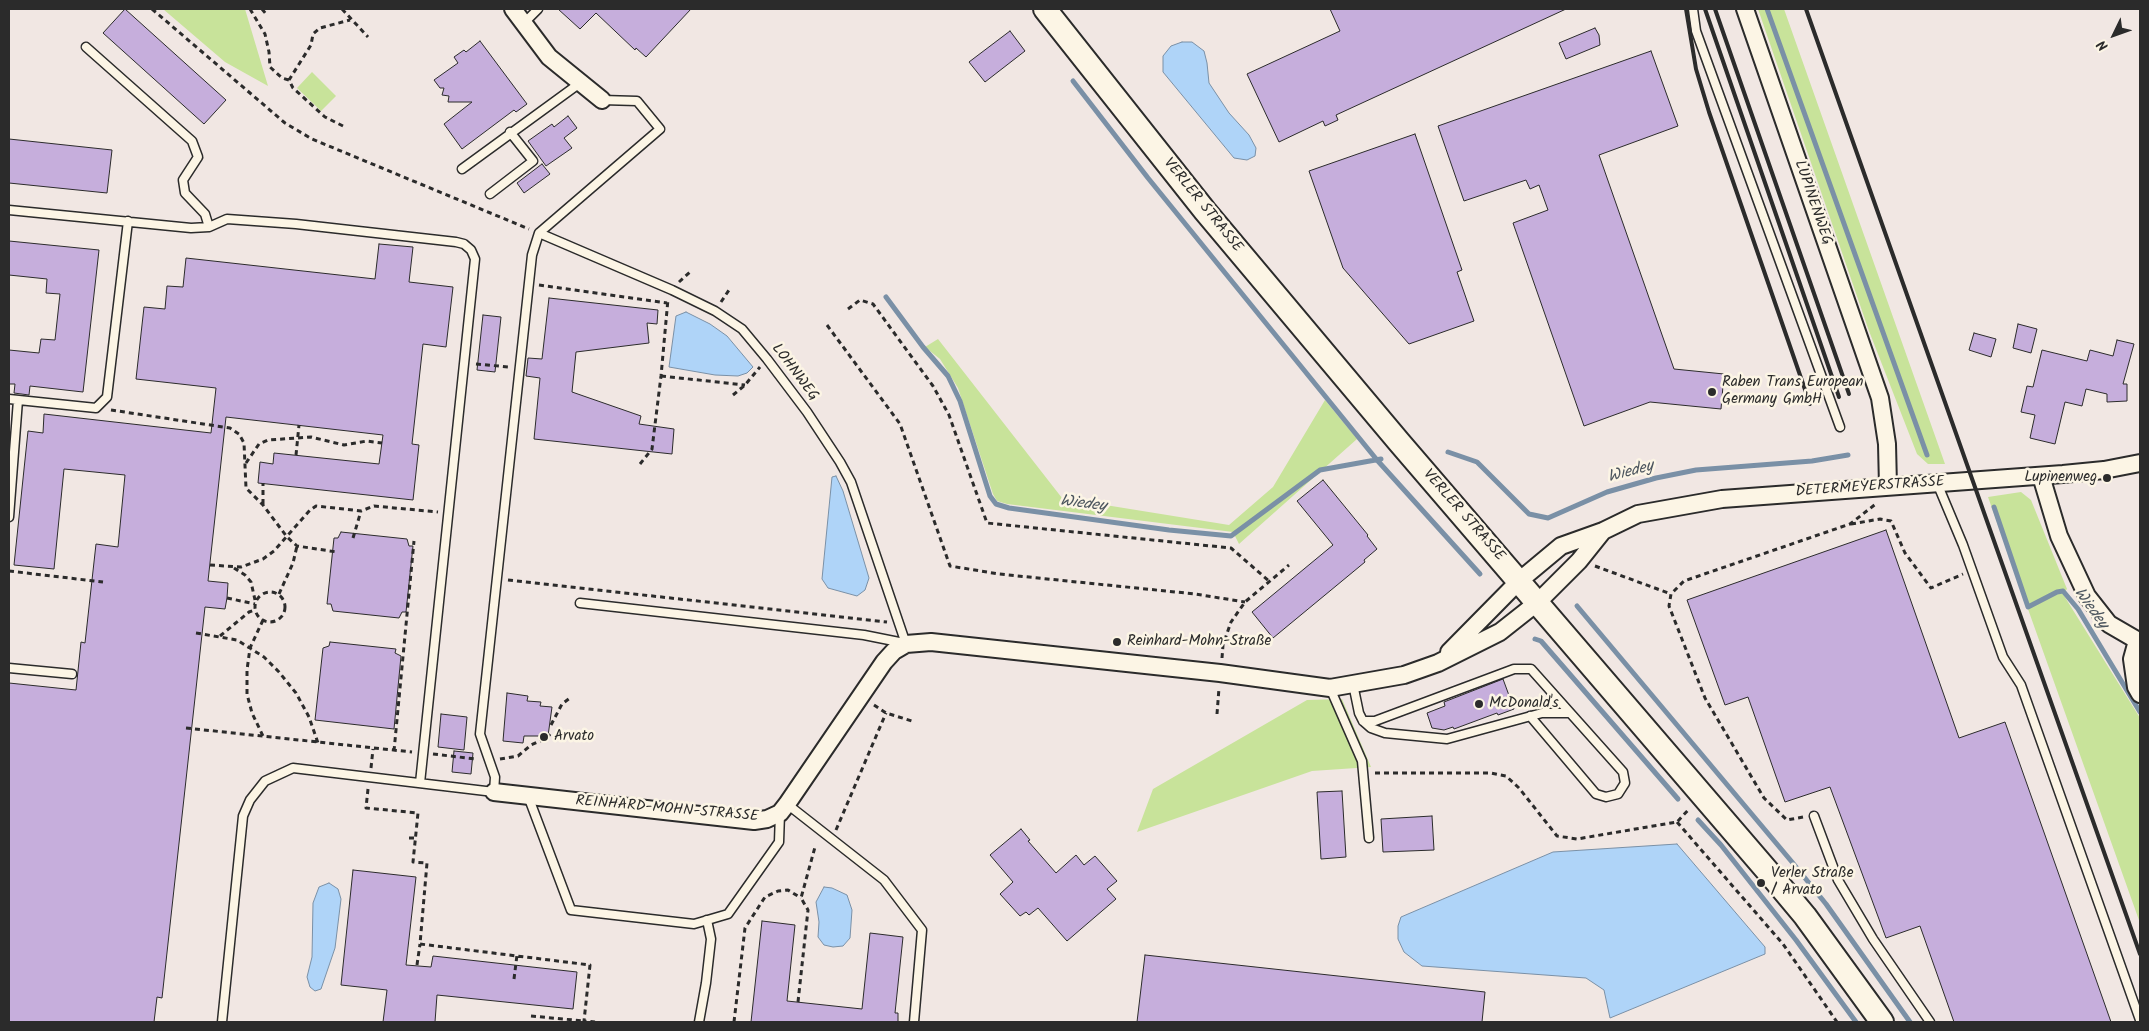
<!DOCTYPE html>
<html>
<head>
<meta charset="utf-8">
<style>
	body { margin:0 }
	#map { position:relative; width:2149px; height:1031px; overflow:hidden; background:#f1e7e3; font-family:Kalam,sans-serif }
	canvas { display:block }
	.frame { position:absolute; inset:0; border:10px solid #2b2b2b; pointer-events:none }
	.north { position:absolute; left:2089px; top:10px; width:50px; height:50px; -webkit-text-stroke:4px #fcf5e5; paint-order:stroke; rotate:228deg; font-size:14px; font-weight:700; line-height:20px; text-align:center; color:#2b2b2b }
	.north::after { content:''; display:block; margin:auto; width:18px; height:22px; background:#2b2b2b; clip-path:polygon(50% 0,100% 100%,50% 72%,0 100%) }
</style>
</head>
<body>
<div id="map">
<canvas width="2149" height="1031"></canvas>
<div class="frame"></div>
<div class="north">N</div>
</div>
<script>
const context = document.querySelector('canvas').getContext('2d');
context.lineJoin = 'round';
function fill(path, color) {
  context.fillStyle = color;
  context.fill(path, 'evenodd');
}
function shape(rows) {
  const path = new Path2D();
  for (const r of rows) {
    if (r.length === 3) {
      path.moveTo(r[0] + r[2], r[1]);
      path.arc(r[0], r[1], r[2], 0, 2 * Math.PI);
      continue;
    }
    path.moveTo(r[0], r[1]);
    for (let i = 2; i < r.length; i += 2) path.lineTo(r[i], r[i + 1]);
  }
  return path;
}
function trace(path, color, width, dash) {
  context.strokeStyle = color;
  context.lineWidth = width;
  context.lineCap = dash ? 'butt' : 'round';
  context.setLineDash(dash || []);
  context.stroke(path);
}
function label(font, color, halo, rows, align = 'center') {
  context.font = font + ' Kalam,sans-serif';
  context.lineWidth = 5;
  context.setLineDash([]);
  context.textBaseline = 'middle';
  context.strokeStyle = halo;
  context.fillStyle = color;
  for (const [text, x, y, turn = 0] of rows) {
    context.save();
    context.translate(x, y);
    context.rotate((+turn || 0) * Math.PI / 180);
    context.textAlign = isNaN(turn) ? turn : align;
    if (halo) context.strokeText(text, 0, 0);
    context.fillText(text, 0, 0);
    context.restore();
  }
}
fill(shape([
	[163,9,245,9,268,86,225,62],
	[1758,9,1784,9,1945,464,1928,464,1917,454,1869,331],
	[312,72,336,96,321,111,297,88],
	[938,339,1062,498,1229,525,1273,487,1325,400,1357,439,1239,544,1233,532,1007,504,997,501,993,494,958,388,940,359,925,347],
	[2021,492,2031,500,2067,589,2063,594,2140,718,2140,923,1988,497],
	[1342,699,1371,767,1312,771,1137,832,1153,789,1307,700]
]), '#c8e39a');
const water = shape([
	[1182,42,1192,42,1204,51,1207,63,1209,83,1229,113,1249,135,1256,148,1255,156,1247,160,1234,158,1163,72,1163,56,1171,46,1182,42],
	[686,312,710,324,727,336,753,367,747,373,738,376,715,375,669,367,676,316,686,312],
	[836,476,843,491,869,578,865,590,857,596,828,588,822,579,832,477,836,476],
	[1677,844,1765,947,1765,954,1610,1018,1604,990,1586,978,1422,966,1404,952,1398,939,1398,926,1401,917,1553,852,1677,844],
	[329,883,338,889,341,899,335,948,321,989,315,991,310,987,307,977,312,957,313,903,319,887,329,883],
	[824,887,832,888,847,895,852,910,850,938,843,946,833,947,824,945,818,937,819,922,816,902,824,887]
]);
fill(water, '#afd4f8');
trace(water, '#7a90a6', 1);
trace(shape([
	[1767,9,1927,455],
	[1073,81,1148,178,1377,460,1480,574],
	[886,297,923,347,948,376,960,401,990,496,996,504,1009,508,1169,530,1231,536,1320,470,1381,459],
	[1448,452,1477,462,1529,514,1548,518,1607,492,1656,478,1696,470,1812,461,1848,455],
	[1994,507,2028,607,2057,592,2063,591,2078,609,2140,712],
	[1577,606,1792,862,1826,904,1910,1022],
	[1535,639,1541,641,1678,799],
	[1698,820,1721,845,1796,940,1856,1022]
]), '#7a90a6', 5);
const building = shape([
	[125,9,226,100,204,124,103,33,125,9],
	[558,9,691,9,646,57,636,48,635,50,596,13,580,29,558,9],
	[1330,9,1566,9,1336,115,1338,120,1325,126,1323,121,1279,142,1247,74,1340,31,1330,9],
	[1595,28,1599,35,1600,45,1566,59,1559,43,1595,28],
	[1010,31,1025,51,985,82,969,62,1010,31],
	[480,41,527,104,516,112,514,110,462,149,444,124,472,102,448,102,449,96,442,95,444,88,440,88,434,80,458,63,454,57,464,50,466,52,480,41],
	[1651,51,1678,126,1599,155,1674,369,1724,374,1721,409,1650,402,1584,426,1513,223,1548,210,1539,185,1530,189,1526,180,1464,201,1438,126,1651,51],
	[568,116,577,128,564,138,572,148,546,166,528,141,552,124,554,127,568,116],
	[1415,134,1462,270,1457,272,1474,321,1409,344,1343,268,1309,171,1415,134],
	[9,139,112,150,107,193,9,183,9,139],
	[542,164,550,174,524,193,517,183,542,164],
	[9,241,99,250,83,392,30,386,29,395,14,393,15,384,9,384,9,350,39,353,41,339,55,340,60,294,46,293,47,279,9,275,9,241],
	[379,244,413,247,409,282,453,287,446,347,423,344,412,444,419,445,413,500,258,483,260,462,273,464,274,453,379,464,383,435,226,417,208,581,228,583,227,598,225,609,205,607,162,998,157,997,154,1022,9,1022,9,683,76,690,81,642,85,643,96,544,118,547,125,475,64,469,54,569,14,565,28,431,43,433,44,414,211,433,216,388,136,379,144,307,165,309,167,286,183,287,186,258,375,279,379,244],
	[549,298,658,310,657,324,647,323,649,343,576,352,572,392,641,416,639,424,674,429,672,454,534,439,540,378,526,376,528,358,542,359,549,298],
	[483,315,501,317,495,372,477,370,483,315],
	[2018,324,2037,329,2031,353,2013,348,2018,324],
	[1974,333,1996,339,1991,357,1969,350,1974,333],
	[2117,340,2134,344,2123,384,2127,384,2127,401,2107,402,2107,394,2086,389,2082,406,2065,402,2055,444,2030,438,2035,415,2021,412,2027,386,2033,387,2042,350,2087,361,2090,350,2113,356,2117,340],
	[1323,480,1368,535,1367,536,1377,549,1364,560,1365,562,1273,638,1252,612,1333,545,1297,501,1323,480],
	[1886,530,1959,738,2005,722,2111,1022,1954,1022,1920,926,1886,938,1830,787,1785,802,1748,697,1725,705,1687,600,1886,530],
	[341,532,407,539,409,546,413,546,406,612,402,612,399,618,333,611,331,604,327,604,334,538,338,538,341,532],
	[330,642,396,649,395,653,401,656,394,729,315,720,323,648,329,646,330,642],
	[1503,679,1514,709,1498,715,1497,713,1454,729,1453,727,1444,730,1432,728,1427,713,1445,706,1444,702,1503,679],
	[507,693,528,696,527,701,541,702,540,706,552,707,548,736,524,736,523,743,503,741,507,693],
	[441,714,467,717,464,750,438,747,441,714],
	[454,751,473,753,471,774,452,772,454,751],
	[1342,791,1346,857,1321,859,1317,792,1342,791],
	[1432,816,1434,850,1383,852,1381,819,1432,816],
	[1021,829,1030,840,1028,841,1056,873,1076,855,1084,865,1095,856,1117,881,1107,889,1116,899,1067,941,1038,908,1029,915,1026,912,1020,916,1000,894,1013,882,990,855,1021,829],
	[353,870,416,877,406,965,431,967,433,956,577,972,573,1009,437,995,435,1022,383,1022,387,990,341,985,353,870],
	[762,921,795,925,787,1001,862,1009,870,933,903,937,895,1013,898,1013,898,1022,751,1022,762,921],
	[1145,955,1485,992,1482,1022,1137,1022,1145,955]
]);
fill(building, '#c6aedc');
trace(building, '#2b2b2b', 1);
const lane = shape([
	[1693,9,1696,31,1840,427],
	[524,23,538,9],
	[86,47,192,141,198,157,183,180,185,193,205,214,209,227],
	[462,169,580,83],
	[490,194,533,161,510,132],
	[9,210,191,228,209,227,227,219,296,224,456,242,464,244,471,250,475,259,420,783],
	[539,233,672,290,715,311,742,329,767,359,807,412,840,462,851,482,906,644],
	[9,399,96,408,107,397,128,221],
	[1937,483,1963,545,2003,657,2021,685,2140,1020],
	[9,517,18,400],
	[580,603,864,635,904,643],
	[9,668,72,674],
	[1353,684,1359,713,1363,721,1371,728,1385,733,1447,739,1542,713,1570,713],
	[1330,688,1362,761,1369,838],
	[1363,721,1375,721,1514,669,1531,669,1623,772,1625,783,1618,794,1606,797,1596,794,1530,716],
	[528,796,571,910,694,924,728,914,779,842,780,813],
	[787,804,884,880,922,930,914,1022],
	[1814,816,1838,880,1873,939,1930,1022],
	[222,1022,243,816,250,800,265,781,293,768,494,792,495,777,480,734,532,255,539,233,660,129,637,101,602,100],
	[699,1022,706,983,711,939,707,920]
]);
const street = shape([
	[513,9,549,57,602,100],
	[1745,9,1880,398,1887,444,1888,486],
	[2041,476,2059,536,2087,596,2109,624,2140,642],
	[2137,641,2132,659,2136,687,2140,694],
	[1449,652,1519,581,1561,546,1603,531,1638,514,1722,499,2063,474,2104,470,2140,463],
	[494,792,754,821,767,819,780,813,787,804,884,662,894,651,906,644,931,642,1220,673,1330,688,1404,675,1438,663,1500,632,1538,602,1579,561,1603,531]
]);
const secondary = shape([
	[1045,9,1205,211,1399,442,1770,874,1805,916,1882,1022]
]);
trace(lane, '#2b2b2b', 11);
trace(street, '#2b2b2b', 20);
trace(secondary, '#2b2b2b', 26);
trace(shape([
	[152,9,285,123,312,139,529,229],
	[250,9,265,34,269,52,270,67,282,78,289,80],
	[262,9,266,14],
	[342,9,368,37],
	[343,126,325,117,293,88,289,80,311,45,313,34,320,28,350,20],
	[679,282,690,272],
	[539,285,667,303],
	[721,302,729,290],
	[848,309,860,300,873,304,933,386,949,415,987,523,1231,548,1269,581],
	[827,325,900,424,950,566,999,574,1195,594,1245,602],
	[476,364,509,367],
	[661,376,745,385],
	[733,395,745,385,760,367],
	[111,410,230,428,239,434,244,443,246,488,263,505,287,537,297,546,337,552],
	[296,455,299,425],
	[246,463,259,444,268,440,311,437,344,445,367,441,382,443],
	[640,464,652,449,661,376,668,299],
	[263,504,263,483],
	[1851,524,1880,519,1891,521,1905,553,1931,588,1963,574],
	[353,538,361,511],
	[210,565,241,567,263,559,274,551,310,510,316,506,361,511,374,506,438,512],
	[1595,566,1671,594],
	[234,568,245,575,251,582,255,600],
	[9,571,103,582],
	[508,580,887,622],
	[270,607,15],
	[279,594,293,563,297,546],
	[227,598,255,604],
	[263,620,250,648,247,670,247,694,252,713,263,736],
	[196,633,237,640,264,657,279,672,296,693,309,717,318,743],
	[220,636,249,612,255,610],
	[1222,658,1223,645,1231,622,1245,602,1289,565],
	[874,705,886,713,912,721],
	[1217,714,1219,688],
	[551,725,562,704,570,698],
	[186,728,412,752],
	[394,751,414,541],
	[433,754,476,759],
	[500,759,518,756,531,745,547,738,550,734],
	[371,768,373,749],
	[1375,773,1491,773,1506,776,1519,788,1557,836,1577,839,1677,822,1690,808],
	[368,789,366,808,418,813,413,862,427,863,420,944,590,965,584,1021,595,1022],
	[1803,817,1787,820,1764,798,1705,698,1669,606,1671,594,1684,581,1850,524,1877,503],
	[1677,822,1783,944,1837,1022],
	[836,830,886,713],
	[409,838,415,838],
	[417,965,420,944],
	[514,979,517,955],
	[798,1002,808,910,801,898,815,847],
	[531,1016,584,1021],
	[734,1022,745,928,765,897,778,891,788,890,801,898]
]), '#2b2b2b', 3, [5, 4]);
trace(lane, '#fcf5e5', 8);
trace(street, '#fcf5e5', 16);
trace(secondary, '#fcf5e5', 22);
trace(shape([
	[1686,9,1696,69,1709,112,1810,404],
	[1705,9,1839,397],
	[1715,9,1849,394],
	[1806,9,2140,954]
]), '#2b2b2b', 4);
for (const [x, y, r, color] of [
	[1712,392,5,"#2b2b2b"],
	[2107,478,5,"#2b2b2b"],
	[1117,642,5,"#2b2b2b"],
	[1479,704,5,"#2b2b2b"],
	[544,737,5,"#2b2b2b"],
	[1761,883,5,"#2b2b2b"]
]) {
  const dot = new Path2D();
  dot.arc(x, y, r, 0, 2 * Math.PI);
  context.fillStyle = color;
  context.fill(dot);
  trace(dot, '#fcf5e5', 2);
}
label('15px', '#2b2b2b', '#fcf5e5', [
	["LUPINENWEG",1812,203,71],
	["VERLER STRASSE",1202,206,51],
	["LOHNWEG",794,373,53],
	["DETERMEYERSTRASSE",1870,488,-4],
	["VERLER STRASSE",1463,516,49],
	["REINHARD-MOHN-STRASSE",667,810,5]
]);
label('15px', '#2b2b2b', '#fcf5e5', [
	["Raben Trans European",1722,383],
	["Germany GmbH",1722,400],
	["Lupinenweg",2097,478,"right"],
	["Reinhard-Mohn-Straße",1127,642],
	["McDonald's",1489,704],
	["Arvato",554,737],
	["Verler Straße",1771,874],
	["/ Arvato",1771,891]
], 'left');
label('italic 16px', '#4c555e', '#fcf5e5', [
	["Wiedey",1631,473,-15],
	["Wiedey",1083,505,7],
	["Wiedey",2090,609,54]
]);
</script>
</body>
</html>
